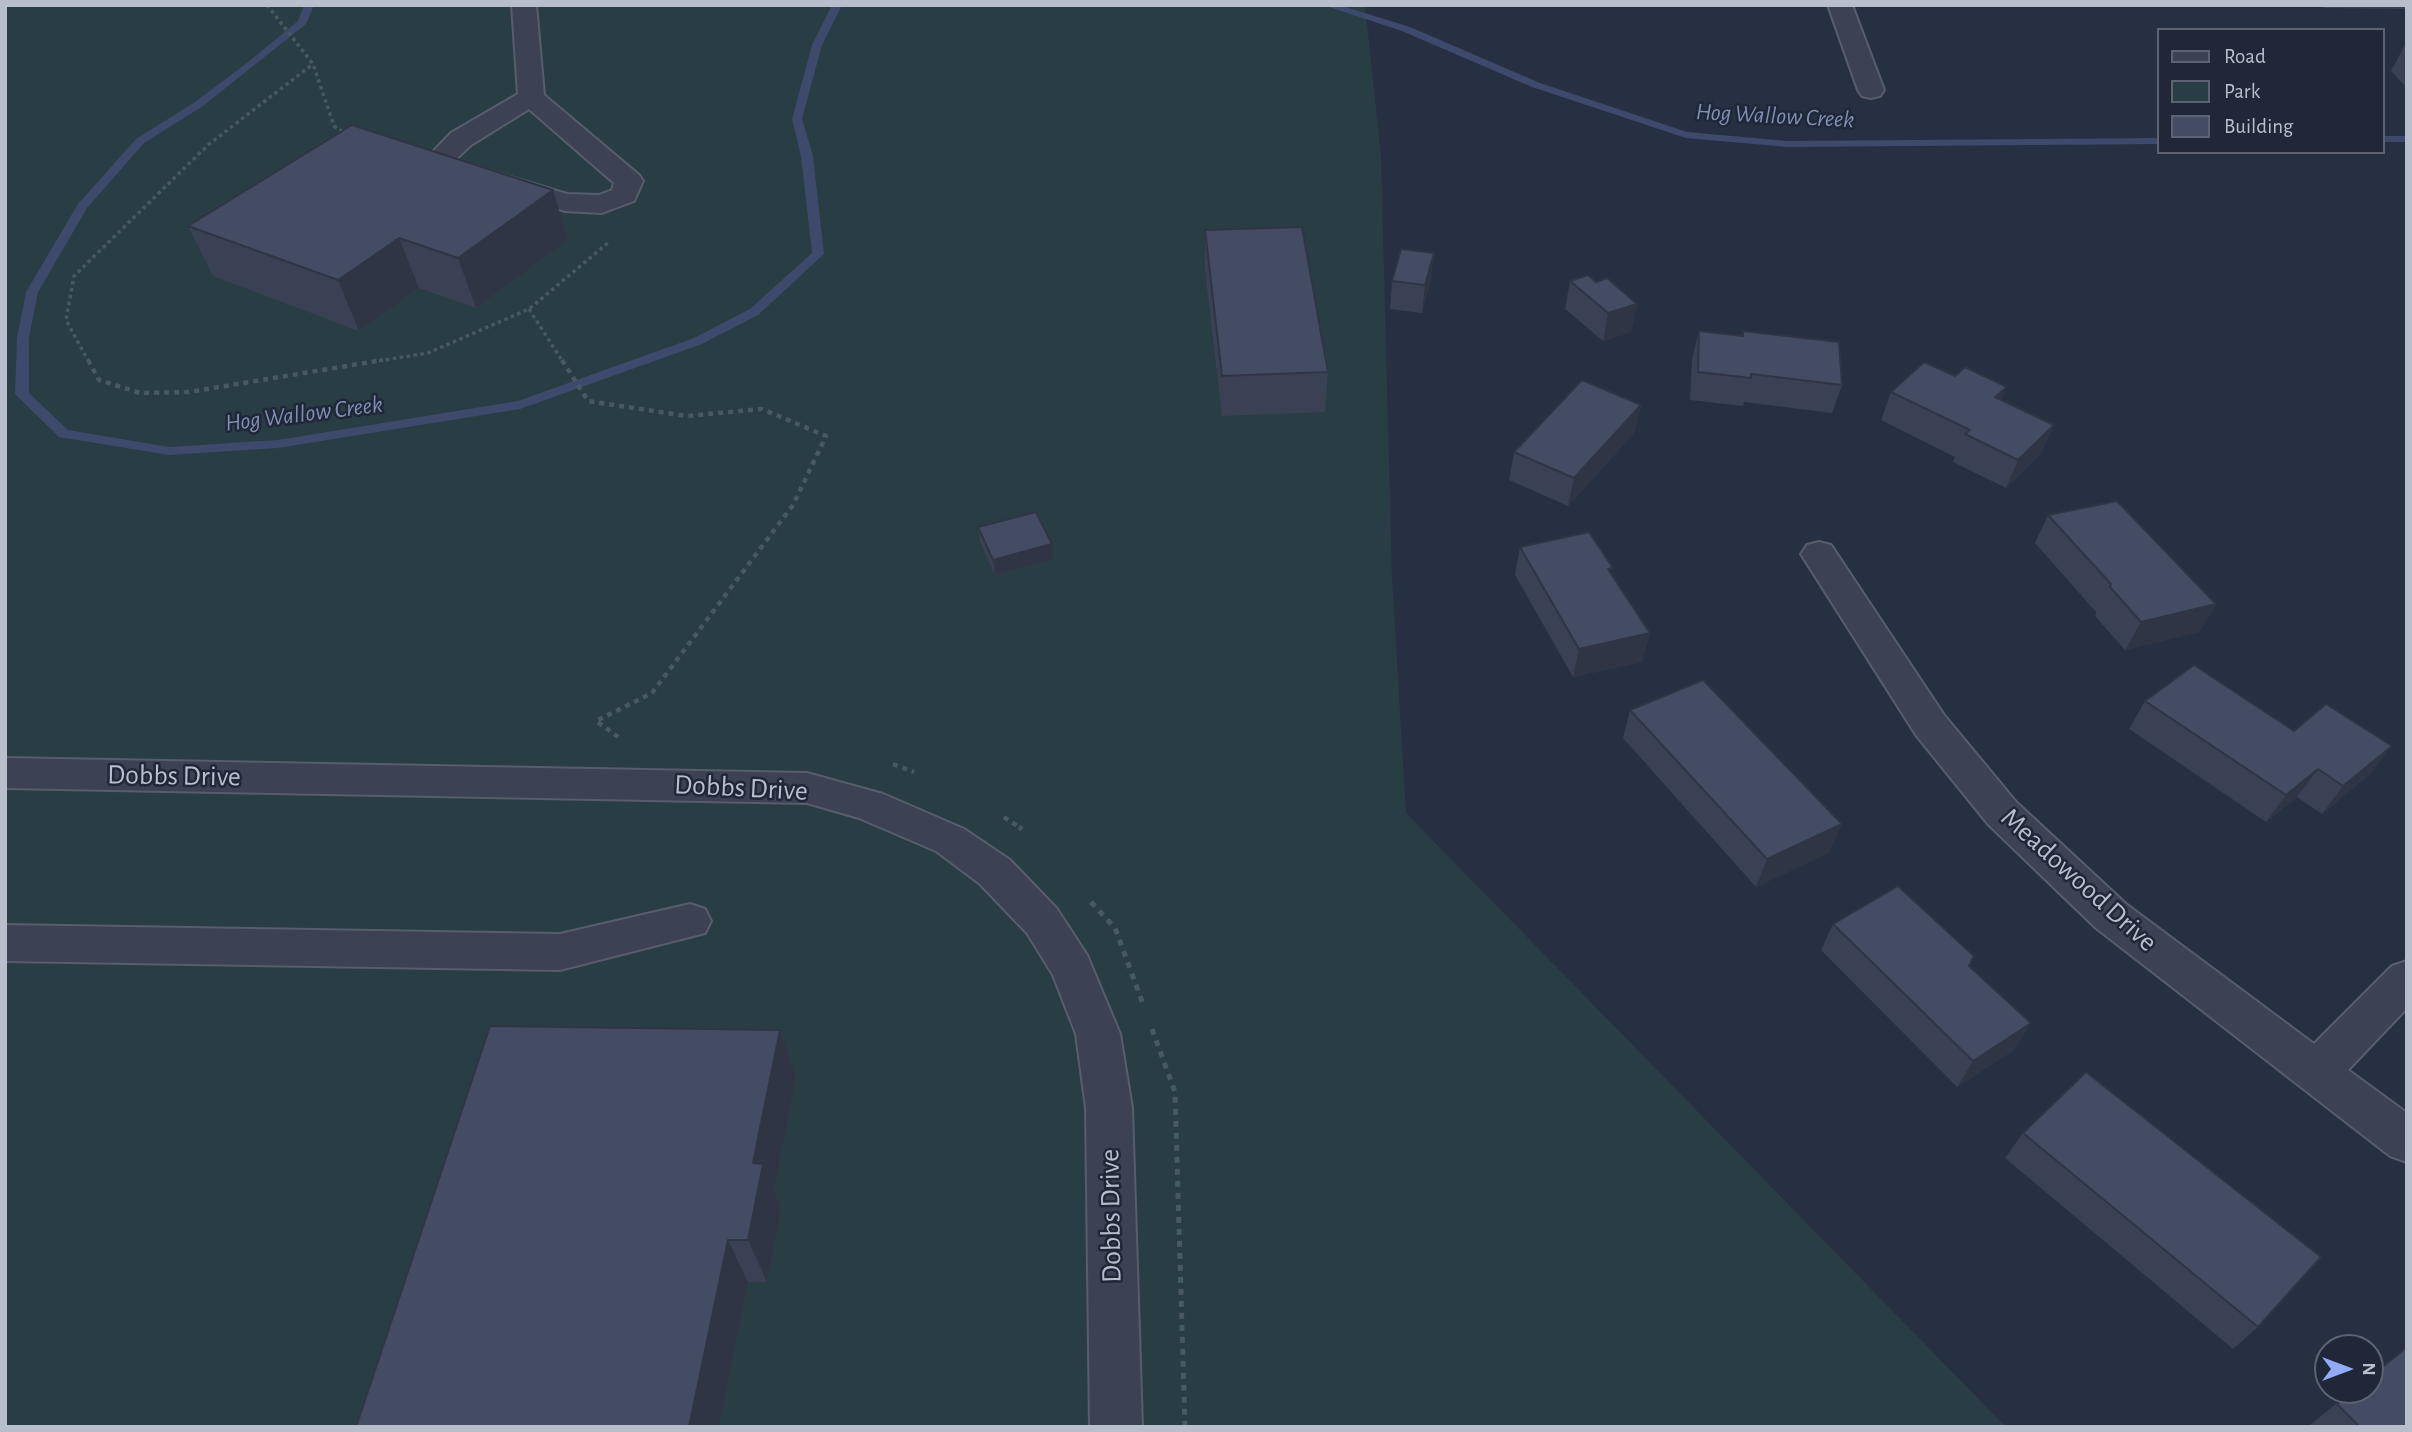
<!DOCTYPE html>
<html>
<head>
<meta charset="utf-8">
<style>
	body { margin:0 }
	#map { position:relative; width:2412px; height:1432px; overflow:hidden; background:#272f43; font-family:"Alegreya Sans",sans-serif }
	canvas { display:block }
	.frame { position:absolute; inset:0; border:7px solid #b9becc; pointer-events:none }
	.legend { position:absolute; left:2157px; top:28px; width:228px; height:126px; box-sizing:border-box; background:#202738; border:2px solid #5d6373; margin:0; padding:9px 12px; list-style:none; font-size:21px; color:#b9becc }
	.legend li { display:flex; align-items:center; gap:14px; height:35px }
	.legend b { width:35px; border:2px solid #5d6373 }
	.north { position:absolute; left:2314px; top:1334px; width:70px; height:70px; box-sizing:border-box; background:#202738; border:2px solid #5d6373; border-radius:50%; rotate:90deg; font-size:19px; font-weight:700; line-height:28px; text-align:center; color:#b9becc }
	.north::after { content:''; display:block; margin:auto; width:24px; height:32px; background:#92abf8; clip-path:polygon(50% 0,100% 100%,50% 72%,0 100%) }
</style>
</head>
<body>
<div id="map">
<canvas width="2412" height="1432"></canvas>
<div class="frame"></div>
<ul class="legend">
<li><b style="height:9px;background:#3c4253"></b>Road</li>
<li><b style="height:19px;background:#293d44"></b>Park</li>
<li><b style="height:19px;background:#444c63"></b>Building</li>
</ul>
<div class="north">N</div>
</div>
<script>
const context = document.querySelector('canvas').getContext('2d');
context.lineJoin = 'round';
function fill(path, color) {
  context.fillStyle = color;
  context.fill(path, 'evenodd');
}
function shape(rows) {
  const path = new Path2D();
  for (const r of rows) {
    path.moveTo(r[0], r[1]);
    for (let i = 2; i < r.length; i += 2) path.lineTo(r[i], r[i + 1]);
  }
  return path;
}
function trace(path, color, width, dash) {
  context.strokeStyle = color;
  context.lineWidth = width;
  context.lineCap = dash ? 'butt' : 'round';
  context.setLineDash(dash || []);
  context.stroke(path);
}
function label(font, color, halo, rows, align = 'center') {
  context.font = font + ' "Alegreya Sans",sans-serif';
  context.lineWidth = 5;
  context.setLineDash([]);
  context.textBaseline = 'middle';
  context.strokeStyle = halo;
  context.fillStyle = color;
  for (const [text, x, y, turn = 0] of rows) {
    context.save();
    context.translate(x, y);
    context.rotate((+turn || 0) * Math.PI / 180);
    context.textAlign = isNaN(turn) ? turn : align;
    if (halo) context.strokeText(text, 0, 0);
    context.fillText(text, 0, 0);
    context.restore();
  }
}
fill(shape([
	[5,5,1365,5,1381,156,1392,577,1406,813,2006,1427,5,1427]
]), '#293d44');
fill(shape([
	[304,5,314,5,306,24,203,106,144,143,87,208,38,292,29,338,29,393,68,430,169,447,278,440,518,401,694,338,750,309,812,253,801,156,792,119,812,45,832,5,842,5,822,45,802,119,813,156,824,254,758,315,702,344,520,409,278,448,169,455,59,437,15,394,17,338,26,292,78,204,136,139,195,102,247,63,298,21,304,5],
	[1323,5,1339,5,1410,27,1540,83,1687,132,1788,141,2158,138,2158,144,1788,147,1686,138,1532,87,1402,31,1323,5],
	[2382,136,2407,136,2407,142,2382,142,2382,136]
]), '#3d4a6c');
const minor = shape([
	[512,5,536,5,544,95,639,175,643,181,634,201,602,213,565,211,434,172,430,166,429,156,451,133,518,94,512,5],
	[529,109,614,183,612,190,599,195,567,194,457,161,457,158,471,145,529,109],
	[1828,5,1852,5,1884,90,1880,96,1871,98,1862,96,1858,90,1828,5],
	[1819,542,1831,545,1944,715,2016,802,2126,904,2314,1044,2392,966,2407,961,2407,1008,2348,1070,2407,1113,2407,1162,2390,1156,2096,928,1988,824,1916,735,1801,554,1807,545,1819,542],
	[5,758,807,773,883,794,964,829,1010,860,1057,909,1087,955,1120,1034,1132,1108,1142,1427,1090,1427,1086,1108,1076,1034,1053,975,1027,933,980,884,936,851,859,818,807,803,5,788,5,758],
	[690,904,705,909,711,921,705,933,560,970,5,961,5,925,560,934,690,904]
]);
trace(minor, '#575d6d', 4);
trace(shape([
	[267,5,313,64,334,126,345,133],
	[529,309,563,362],
	[89,362,66,320,74,276,208,145,313,64],
	[372,362,428,353,529,309,609,242]
]), '#485a60', 3.5, [3.5, 3.5]);
trace(shape([
	[88,360,99,380,140,393,189,392,383,360],
	[562,360,588,401,687,416,762,409,826,436,793,505,652,693,596,721,621,739],
	[893,764,914,772],
	[1004,817,1022,829]
]), '#485a60', 4.5, [5, 5]);
trace(shape([
	[1019,827,1022,829],
	[1091,902,1115,928,1143,1004],
	[1152,1029,1175,1092,1185,1427]
]), '#485a60', 5, [6, 6]);
fill(minor, '#3c4253');
fill(shape([
	[2321,5,2407,5,2407,9,2324,8],
	[2405,45,2407,45,2407,88,2391,71],
	[188,226,568,240,476,308,419,288,359,331,213,276],
	[1205,230,1328,372,1325,412,1222,416,1205,270],
	[1392,281,1431,281,1422,313,1390,309],
	[1570,281,1596,282,1637,304,1631,332,1603,341,1565,309],
	[1699,331,1742,336,1743,331,1842,385,1832,413,1744,402,1743,406,1690,400,1692,359],
	[1891,392,2001,400,2054,425,2041,453,2006,488,1953,462,1955,457,1881,420],
	[1641,405,1634,433,1568,506,1509,480,1514,452],
	[2048,515,2216,604,2199,632,2125,650,2095,616,2096,612,2035,543],
	[978,527,1053,559,995,575,980,542],
	[1520,547,1612,575,1650,633,1642,662,1573,677,1515,575],
	[2145,701,2294,731,2370,774,2322,814,2297,797,2266,822,2129,729],
	[1630,710,1830,852,1756,887,1623,738],
	[1833,924,1969,966,2031,1023,2014,1050,1957,1087,1821,950],
	[780,1030,796,1077,774,1190,781,1208,767,1282,748,1282,719,1427,356,1427],
	[2023,1133,2258,1327,2233,1349,2005,1158],
	[2353,1390,2407,1427,2312,1427,2310,1425]
]), '#3a4155');
fill(shape([
	[553,190,568,240,476,308,458,258],
	[399,238,419,288,359,331,338,280],
	[1434,253,1431,281,1422,313,1425,285],
	[1637,304,1631,332,1603,341,1608,313],
	[2007,387,1995,415,1995,397],
	[1641,405,1634,433,1568,506,1574,478],
	[2054,425,2041,453,2006,488,2018,460],
	[1052,544,1053,559,995,575,993,560],
	[2216,604,2199,632,2125,650,2141,622],
	[1650,633,1642,662,1573,677,1579,649],
	[2392,746,2370,774,2322,814,2343,786],
	[2318,769,2297,797,2266,822,2286,795],
	[1842,824,1830,852,1756,887,1767,859],
	[2031,1023,2014,1050,1957,1087,1973,1061],
	[780,1030,796,1077,774,1190,781,1208,767,1282,748,1240,753,1163],
	[728,1240,748,1282,719,1427,689,1427]
]), '#303545');
const building = shape([
	[352,125,553,190,458,258,399,238,338,280,188,226,352,125],
	[1302,227,1328,372,1222,376,1205,230,1302,227],
	[1401,249,1434,253,1425,285,1392,281,1401,249],
	[1588,275,1596,282,1607,278,1637,304,1608,313,1570,281,1588,275],
	[1699,331,1743,336,1743,331,1839,342,1842,385,1751,374,1751,378,1698,372,1699,331],
	[1924,362,1955,376,1965,367,2007,387,1995,397,2054,425,2018,460,1965,434,1970,430,1891,392,1924,362],
	[1582,380,1641,405,1574,478,1514,452,1582,380],
	[2117,501,2216,604,2141,622,2110,587,2111,584,2048,515,2117,501],
	[1036,512,1052,544,993,560,978,527,1036,512],
	[1589,532,1613,568,1608,569,1650,633,1579,649,1520,547,1589,532],
	[2194,665,2294,731,2326,704,2392,746,2343,786,2318,769,2286,795,2145,701,2194,665],
	[1703,680,1842,824,1767,859,1630,710,1703,680],
	[1898,886,1974,956,1969,966,2031,1023,1973,1061,1833,924,1898,886],
	[490,1026,780,1030,753,1163,763,1164,748,1240,728,1240,689,1427,356,1427,490,1026],
	[2086,1072,2321,1257,2258,1327,2023,1133,2086,1072],
	[2406,1348,2407,1349,2407,1427,2360,1427,2337,1404,2354,1390,2370,1390,2370,1377,2406,1348]
]);
fill(building, '#444c63');
trace(building, '#303545', 2);
label('italic 24px', '#808fb3', '#202738', [
	["Hog Wallow Creek",1775,116,3],
	["Hog Wallow Creek",304,414,-7]
]);
label('28px', '#b9becc', '#202738', [
	["Dobbs Drive",174,776,1],
	["Dobbs Drive",741,788,3],
	["Meadowood Drive",2079,880,42],
	["Dobbs Drive",1111,1216,-91]
]);
</script>
</body>
</html>
